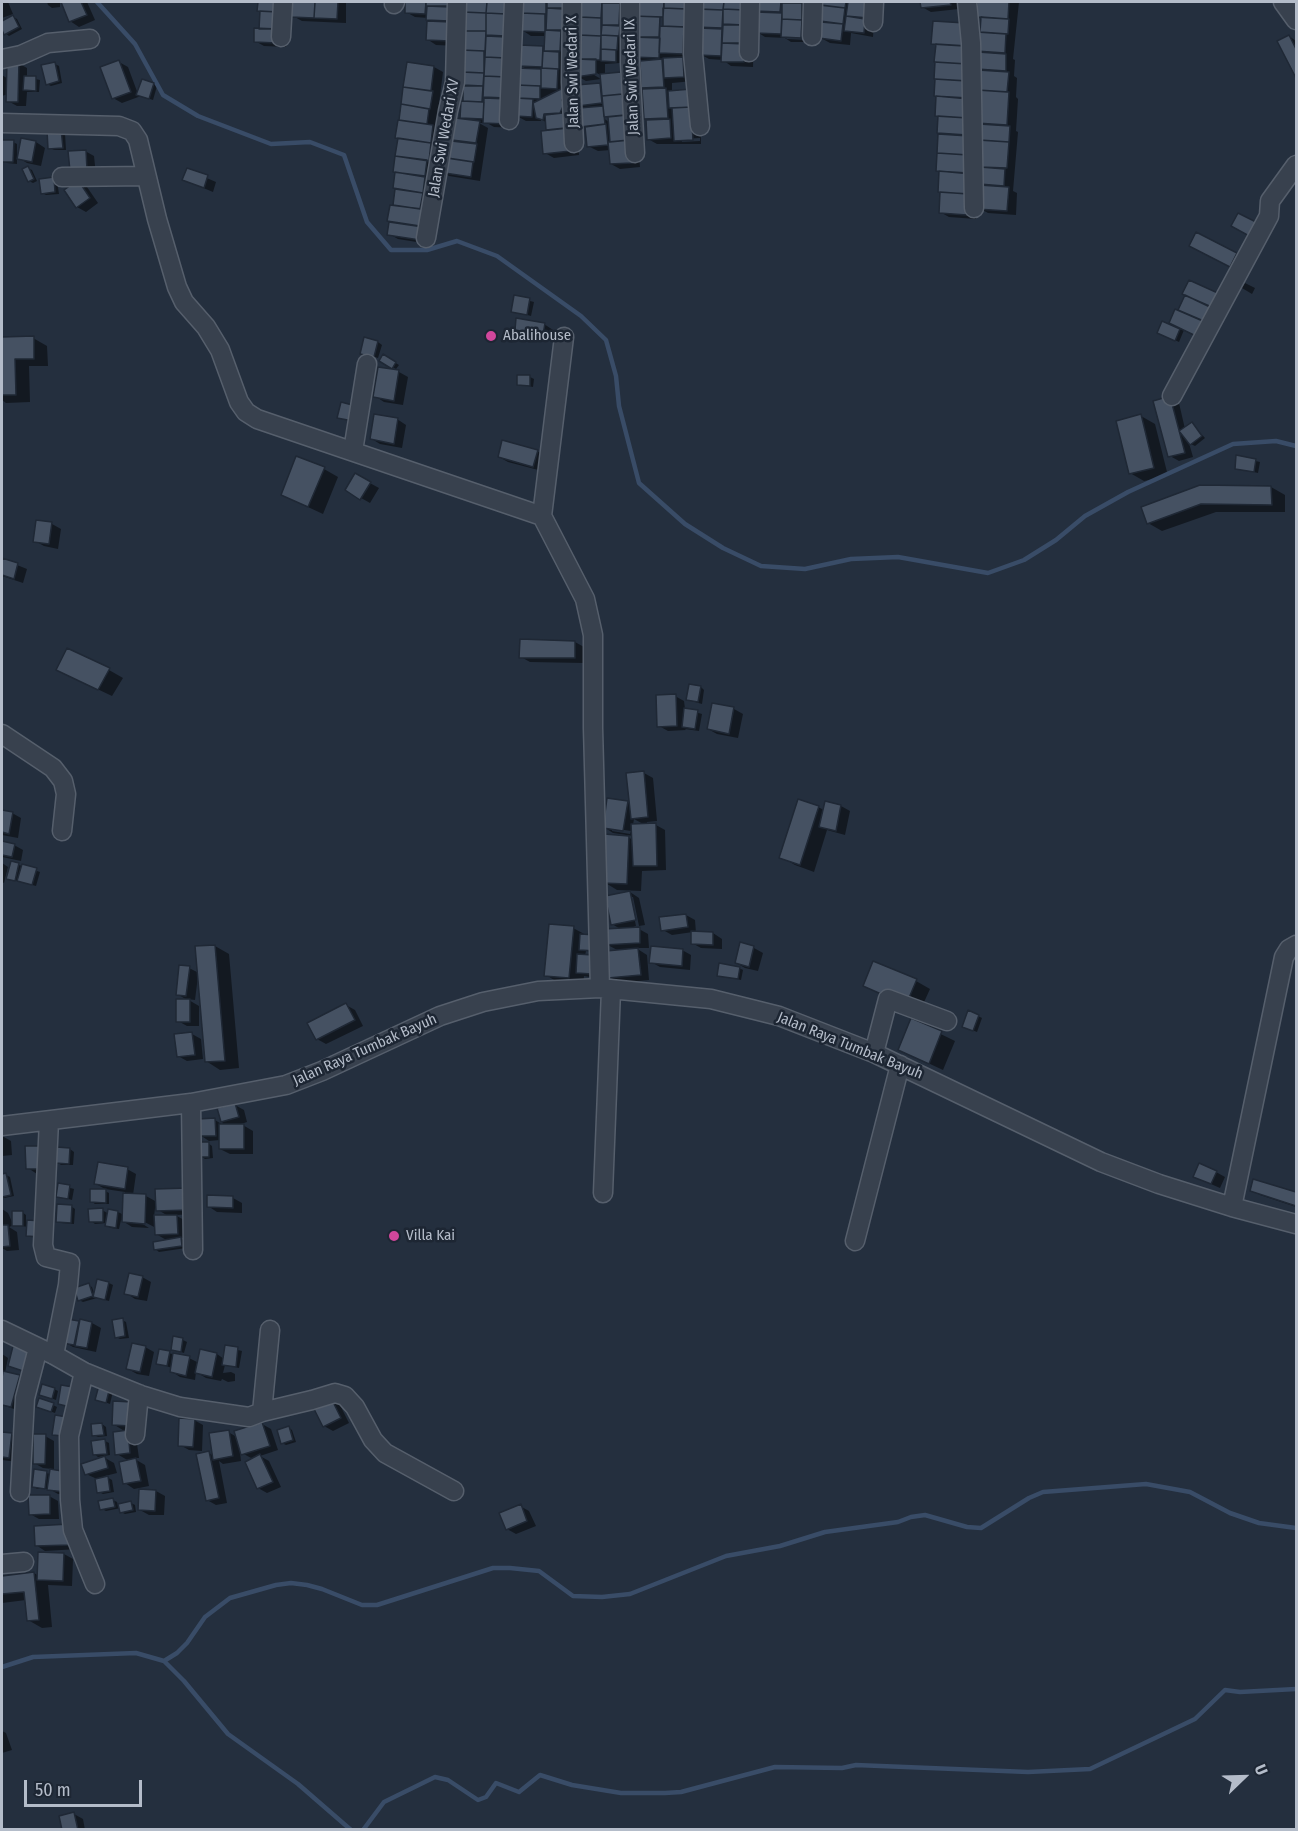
<!DOCTYPE html>
<html>
<head>
<meta charset="utf-8">
<style>
	body { margin:0 }
	#map { position:relative; width:1298px; height:1831px; overflow:hidden; background:#242f3e; font-family:"Fira Sans Condensed",sans-serif }
	canvas { display:block }
	.frame { position:absolute; inset:0; border:3px solid #b4bcc9; pointer-events:none }
	.north { position:absolute; left:1214px; top:1747px; width:60px; height:60px; -webkit-text-stroke:4px #1d2633; paint-order:stroke; rotate:67deg; font-size:16px; font-weight:700; line-height:24px; text-align:center; color:#b4bcc9 }
	.north::after { content:''; display:block; margin:auto; width:21px; height:27px; background:#b4bcc9; clip-path:polygon(50% 0,100% 100%,50% 72%,0 100%) }
	.scale { position:absolute; left:24px; top:1780px; width:118px; height:27px; box-sizing:border-box; border:3px solid #b4bcc9; border-top:0; padding-left:8px; font-size:18px; line-height:21px; white-space:nowrap; color:#b4bcc9; -webkit-text-stroke:4px #1d2633; paint-order:stroke }
</style>
</head>
<body>
<div id="map">
<canvas width="1298" height="1831"></canvas>
<div class="frame"></div>
<div class="north">U</div>
<div class="scale">50 m</div>
</div>
<script>
const context = document.querySelector('canvas').getContext('2d');
context.lineJoin = 'round';
function fill(path, color) {
  context.fillStyle = color;
  context.fill(path, 'evenodd');
}
function shape(rows) {
  const path = new Path2D();
  for (const r of rows) {
    path.moveTo(r[0], r[1]);
    for (let i = 2; i < r.length; i += 2) path.lineTo(r[i], r[i + 1]);
  }
  return path;
}
function trace(path, color, width, dash) {
  context.strokeStyle = color;
  context.lineWidth = width;
  context.lineCap = dash ? 'butt' : 'round';
  context.setLineDash(dash || []);
  context.stroke(path);
}
function label(font, color, halo, rows, align = 'center') {
  context.font = font + ' "Fira Sans Condensed",sans-serif';
  context.lineWidth = 5;
  context.setLineDash([]);
  context.textBaseline = 'middle';
  context.strokeStyle = halo;
  context.fillStyle = color;
  for (const [text, x, y, turn = 0] of rows) {
    context.save();
    context.translate(x, y);
    context.rotate((+turn || 0) * Math.PI / 180);
    context.textAlign = isNaN(turn) ? turn : align;
    if (halo) context.strokeText(text, 0, 0);
    context.fillText(text, 0, 0);
    context.restore();
  }
}
fill(shape([
	[2,2,8,2,13,14,2,18],
	[47,2,60,2,60,7,52,8,48,5],
	[62,2,87,2,95,20,79,27,70,21],
	[259,2,287,2,286,47,264,46,255,41,261,30,261,12,259,10],
	[293,2,343,2,346,3,346,23,302,21,293,16],
	[407,2,460,2,458,46,436,45,427,39,428,18,415,17,406,12],
	[464,2,515,2,515,79,528,70,520,65,542,47,546,49,547,37,548,12,544,12,545,36,531,36,522,30,523,2,568,2,579,155,554,158,545,153,548,132,547,123,541,119,541,121,526,121,515,115,515,128,494,127,487,123,479,123,488,128,480,181,449,176,440,171,448,119,462,120,464,87,470,87,465,84],
	[485,90,485,104,480,103],
	[581,2,630,2,622,37,620,63,605,64,605,76,620,74,629,79,636,121,640,167,620,169,611,164,611,150,598,151,588,146,587,129,582,126,586,109,579,105,577,86,602,84,602,76,590,69,589,72,601,79,586,81,577,76,582,37],
	[598,112,609,118,609,122,597,114],
	[635,2,780,2,779,15,783,15,784,2,814,2,810,42,791,42,785,38,765,37,754,30,753,67,731,66,723,60,709,59,700,54,692,59,682,58,692,64,693,81,672,83,672,92,700,96,701,144,657,144,648,139,641,60,634,56],
	[754,9,762,14,754,14],
	[659,15,665,15,664,28,658,28],
	[784,36,809,37,808,40,787,39],
	[700,138,700,141,682,142,682,139],
	[822,2,880,2,874,22,873,37,851,33,850,45,830,43,821,38],
	[921,2,958,2,959,9,931,12,922,7],
	[978,2,1019,2,1013,59,1015,60,1014,76,1017,78,1016,97,1018,99,1016,131,1018,132,1013,191,1017,193,1016,215,988,213,977,207,976,219,949,217,940,212,940,172,938,170,939,116,937,45,933,43,982,34,983,19,978,16],
	[12,16,17,19,22,29,9,36,5,33,2,22],
	[1289,36,1296,41,1296,74,1279,41],
	[119,62,128,67,138,94,154,84,157,86,153,100,141,96,122,103,113,98],
	[18,63,27,68,27,77,40,80,39,92,27,92,26,106,17,106,8,101,8,94,2,96,2,75,8,79],
	[55,64,59,66,62,83,51,86,47,84],
	[408,64,434,67,443,72,436,128,429,244,398,239,389,234,391,206,394,207,397,189,399,138,397,137],
	[49,132,65,133,66,150,54,150,50,148],
	[22,139,36,142,45,148,41,166,27,163,17,157,17,164,7,163,3,161,2,145,13,142,17,144,17,157,19,157],
	[85,151,94,156,96,175,80,176],
	[28,168,32,170,37,181,33,183,29,181],
	[188,170,216,182,213,192,184,180],
	[41,180,57,181,59,194,46,195,42,193],
	[78,182,87,187,98,203,86,212,77,207],
	[1199,250,1236,254,1245,260,1239,271],
	[1190,282,1223,312,1184,330,1179,342,1162,334,1163,323,1180,331,1179,312],
	[1245,283,1255,288,1252,294,1242,288],
	[515,297,534,302,531,316,513,311],
	[544,324,553,330,552,339,525,334,516,329],
	[2,338,33,338,47,346,48,366,29,366,30,402,6,403,2,400],
	[378,342,382,345,378,358,362,353],
	[384,356,399,365,396,369,381,361],
	[399,372,408,377,403,405,384,402,375,396],
	[530,377,534,379,533,387,518,384],
	[1170,398,1179,403,1185,429,1192,424,1205,438,1195,446,1189,443,1193,457,1179,461,1170,456],
	[1141,416,1155,424,1168,476,1144,481,1130,473],
	[397,419,406,425,402,448,380,444,372,439],
	[537,451,546,456,542,471,508,462,499,457],
	[1238,457,1260,462,1258,473,1236,468],
	[324,469,338,477,323,514,282,495],
	[355,475,379,488,370,503,347,490],
	[1271,487,1285,495,1285,512,1216,512,1162,531,1148,523,1143,508],
	[52,524,61,529,58,549,44,546,35,541],
	[2,559,27,569,23,583,2,576],
	[575,642,584,647,584,663,530,662,521,657],
	[109,670,123,678,112,696,72,677],
	[701,687,704,690,702,704,688,700],
	[675,696,684,701,685,709,702,714,699,731,685,729,686,730,668,731,659,726],
	[713,705,734,709,743,714,738,738,717,734,708,729],
	[644,773,653,778,657,821,647,822,647,825,656,825,665,830,666,870,642,871,641,891,617,890,604,882,628,837,633,840,633,836,613,833,604,827,627,802,631,804],
	[634,819,645,825,633,825],
	[612,828,631,831,630,834,612,831],
	[826,803,841,806,850,811,845,835,827,830,814,872,795,865,781,857,818,807,824,810],
	[2,811,12,813,21,818,18,838,2,835],
	[2,842,14,845,23,850,21,861,2,857],
	[2,863,8,867,4,883,2,882],
	[19,865,40,872,36,886,10,879],
	[630,892,639,898,645,925,639,926,633,897,630,897,636,926,631,928,639,929,648,934,649,948,636,948,647,955,649,980,619,983,610,977,619,951,606,944,622,930,612,924],
	[686,915,695,920,696,933,713,933,722,939,722,949,701,948,692,943,693,932,672,935,663,930],
	[573,928,588,936,599,952,586,951,585,956,601,979,584,976,583,985,559,983,546,975],
	[741,944,754,948,763,953,758,971,745,968,736,963],
	[215,946,229,954,239,1068,220,1070,206,1061,198,976,195,1000,187,999,199,1006,199,1026,187,1026,178,1021,189,1001,177,994,189,968,199,973],
	[682,950,691,955,690,970,660,967,651,962],
	[739,968,743,970,741,980,719,975],
	[916,981,930,989,920,1011,865,985],
	[346,1005,355,1010,363,1026,326,1044,317,1039],
	[978,1016,982,1018,977,1032,967,1028],
	[912,1020,955,1041,943,1070,900,1050],
	[192,1034,201,1039,203,1059,187,1061,178,1056],
	[235,1105,244,1110,247,1122,241,1124,253,1131,253,1154,230,1154,220,1149,220,1140,209,1141,200,1135,215,1120,223,1125,219,1109],
	[2,1136,11,1141,12,1155,2,1156],
	[208,1143,212,1146,213,1158,205,1159,201,1156],
	[70,1149,74,1152,73,1165,61,1165,57,1162],
	[50,1152,51,1173,37,1174,28,1168],
	[127,1169,136,1174,133,1195,146,1196,157,1202,198,1214,175,1215,186,1221,187,1238,180,1238,185,1241,186,1248,159,1252,155,1249,168,1241,156,1234,156,1228,139,1219,138,1221,149,1228,132,1227,121,1220,119,1229,111,1228,107,1226,107,1223,95,1224,91,1221,102,1210,109,1214,118,1212,124,1215,125,1192,105,1189,96,1184],
	[155,1208,168,1216,154,1217],
	[1216,1172,1225,1177,1220,1188,1204,1181],
	[2,1175,6,1175,10,1177,14,1196,5,1198,2,1197],
	[1254,1180,1296,1194,1296,1207,1260,1195,1251,1190],
	[60,1185,74,1189,72,1200,58,1196],
	[105,1191,109,1193,109,1204,95,1204,91,1201],
	[233,1198,242,1203,242,1213,217,1212,208,1206],
	[71,1206,75,1209,74,1224,61,1223,57,1221],
	[2,1209,8,1213,13,1224,22,1212,26,1215,26,1222,41,1223,45,1238,31,1237,27,1235,28,1227,14,1225,9,1227,17,1232,19,1250,7,1251,2,1248],
	[142,1277,151,1282,147,1301,135,1299,126,1293],
	[109,1283,113,1285,109,1301,97,1298,83,1302,79,1300,88,1285,92,1287,95,1296],
	[122,1320,126,1322,129,1338,120,1339,116,1337],
	[78,1323,92,1323,101,1328,96,1352,73,1347,64,1342],
	[183,1340,187,1342,184,1353,172,1349],
	[145,1347,154,1352,149,1376,137,1374,128,1369],
	[226,1347,242,1351,239,1368,225,1365,223,1373,231,1372,235,1374,235,1381,228,1382,222,1379,221,1381,206,1378,196,1372,195,1380,180,1377,171,1371,172,1368,157,1363,160,1351,189,1358,199,1363,217,1354,224,1359],
	[2,1354,8,1358,5,1373,28,1382,20,1411,2,1405],
	[100,1387,113,1391,110,1404,97,1399],
	[54,1389,58,1391,56,1400,45,1396],
	[331,1400,340,1405,349,1423,333,1431,324,1426],
	[114,1403,140,1431,123,1430,136,1437,139,1458,133,1458,145,1465,149,1486,134,1489,125,1483,129,1461,117,1454,126,1432,113,1424],
	[53,1405,57,1407,55,1413,41,1408],
	[194,1420,203,1425,202,1451,189,1450,180,1445],
	[102,1424,106,1427,107,1436,98,1437,94,1435],
	[262,1424,271,1429,278,1450,260,1456,269,1461,281,1487,267,1493,258,1488,253,1459,240,1452,241,1461,223,1464,219,1461,227,1503,216,1505,207,1500,209,1453,214,1456,228,1432,237,1437],
	[288,1427,292,1430,296,1442,286,1445,282,1443],
	[2,1433,11,1434,20,1440,18,1462,2,1460],
	[45,1436,54,1441,54,1471,74,1496,58,1494,49,1489,37,1489,33,1486,35,1471,51,1474,52,1469,43,1468,34,1463],
	[105,1441,109,1443,110,1455,98,1457,94,1454],
	[105,1458,114,1463,117,1473,105,1476,112,1480,114,1492,103,1494,99,1492,97,1479,86,1474],
	[156,1491,165,1496,164,1515,149,1515,140,1510],
	[49,1496,58,1501,59,1519,39,1519,30,1514],
	[113,1500,117,1502,118,1505,131,1503,135,1505,136,1512,125,1514,121,1512,121,1508,106,1511,102,1509],
	[520,1506,529,1511,536,1526,516,1534,507,1529],
	[35,1527,78,1549,45,1551,36,1545],
	[64,1554,73,1559,72,1586,48,1585,52,1627,42,1628,28,1620,26,1600,2,1603,2,1577,34,1573,39,1576],
	[2,1731,6,1733,12,1750,2,1753],
	[74,1814,83,1819,85,1830,63,1830]
]), '#0007');
trace(shape([
	[97,2,135,44,163,95,198,116,271,144,310,142,344,155,367,222,391,250,427,250,457,241,497,256,581,316,606,340,616,376,619,406,639,483,685,524,723,548,761,566,805,569,851,559,898,557,988,573,1024,560,1056,540,1085,516,1128,492,1233,444,1276,441,1296,446],
	[164,1661,177,1653,187,1643,205,1617,230,1598,276,1585,291,1583,307,1585,322,1589,362,1605,377,1605,493,1568,510,1568,539,1571,573,1596,602,1597,630,1594,726,1556,780,1546,825,1532,898,1522,911,1517,925,1515,967,1527,981,1528,1029,1498,1043,1492,1146,1484,1190,1492,1230,1513,1259,1523,1296,1528],
	[2,1667,33,1657,136,1653,164,1661,184,1681,228,1734,298,1784,351,1830],
	[363,1830,384,1802,435,1777,448,1780,478,1800,486,1797,496,1783,519,1792,540,1775,572,1785,621,1793,665,1793,681,1792,775,1767,842,1768,856,1765,1028,1772,1090,1769,1195,1719,1225,1690,1240,1692,1296,1689]
]), '#394c67', 4.5);
const building = shape([
	[61,2,81,2,87,15,69,22,61,2],
	[258,2,279,2,278,12,257,11,258,2],
	[292,2,315,2,314,18,291,17,292,2],
	[315,2,338,2,337,19,314,18,315,2],
	[405,2,426,2,425,14,405,13,405,2],
	[426,2,451,2,451,6,426,6,426,2],
	[463,2,487,2,486,13,463,12,463,2],
	[487,2,506,2,506,14,486,13,487,2],
	[522,2,546,2,546,14,521,13,522,2],
	[547,2,564,2,564,8,547,8,547,2],
	[579,2,602,2,601,18,579,17,579,2],
	[633,2,664,2,663,17,633,16,633,2],
	[664,2,687,2,687,9,664,8,664,2],
	[700,2,724,2,723,10,700,9,700,2],
	[724,2,745,2,745,10,723,9,724,2],
	[755,2,781,2,780,12,755,11,755,2],
	[820,2,846,2,845,8,819,5,820,2],
	[848,2,870,2,868,18,846,16,848,2],
	[920,2,950,2,951,5,921,8,920,2],
	[977,2,1009,2,1008,19,976,17,977,2],
	[602,3,620,3,619,25,602,25,602,3],
	[782,3,802,3,802,20,782,19,782,3],
	[821,5,845,8,843,24,820,21,821,5],
	[427,6,450,7,449,21,426,20,427,6],
	[547,8,563,9,563,30,546,30,547,8],
	[663,8,686,9,686,27,663,26,663,8],
	[696,9,723,10,722,28,695,27,696,9],
	[723,9,744,10,744,25,723,24,723,9],
	[260,11,278,12,278,29,259,29,260,11],
	[462,12,486,13,486,31,462,31,462,12],
	[756,12,782,13,781,34,755,33,756,12],
	[486,13,506,14,505,36,486,35,486,13],
	[521,13,545,14,545,32,521,31,521,13],
	[13,15,19,27,4,35,2,30,2,21,13,15],
	[634,16,660,17,659,37,634,37,634,16],
	[846,16,865,19,864,33,844,31,846,16],
	[581,17,601,18,601,36,580,35,581,17],
	[981,17,1009,19,1008,34,980,32,981,17],
	[782,19,802,20,801,38,781,37,782,19],
	[427,21,451,22,450,41,426,40,427,21],
	[933,21,965,23,964,46,931,44,933,21],
	[821,22,843,24,841,41,819,38,821,22],
	[602,25,620,26,619,36,601,35,602,25],
	[723,25,745,25,744,43,722,43,723,25],
	[660,26,684,27,683,54,659,53,660,26],
	[254,28,278,29,277,43,254,42,254,28],
	[699,28,722,29,721,56,698,55,699,28],
	[545,30,561,31,560,51,544,51,545,30],
	[460,31,486,31,485,51,460,50,460,31],
	[977,32,1006,34,1005,53,976,51,977,32],
	[578,35,601,36,600,60,577,59,578,35],
	[601,35,618,36,617,50,601,49,601,35],
	[1289,35,1296,49,1296,78,1277,41,1289,35],
	[486,36,506,37,505,58,485,57,486,36],
	[633,37,660,38,659,58,632,57,633,37],
	[722,43,745,44,744,62,721,62,722,43],
	[936,44,968,46,967,64,934,62,936,44],
	[519,45,543,46,542,67,518,66,519,45],
	[601,49,616,50,616,62,601,61,601,49],
	[462,50,484,51,484,73,461,72,462,50],
	[543,51,559,52,559,69,542,68,543,51],
	[978,52,1006,54,1006,71,977,69,978,52],
	[485,57,506,58,506,77,484,76,485,57],
	[683,57,684,77,664,78,663,58,683,57],
	[576,59,596,59,596,74,576,77,576,59],
	[662,59,664,87,641,88,640,61,662,59],
	[119,60,131,92,112,99,100,67,119,60],
	[7,61,19,61,18,102,6,102,7,61],
	[55,62,59,81,46,85,41,65,55,62],
	[407,62,434,66,431,91,403,87,407,62],
	[935,62,968,64,967,81,934,79,935,62],
	[517,68,541,69,541,86,516,85,517,68],
	[541,68,558,69,557,89,541,88,541,68],
	[978,70,1009,72,1007,92,977,90,978,70],
	[464,72,484,73,483,86,463,85,464,72],
	[621,72,623,94,602,96,600,74,621,72],
	[24,76,36,76,36,91,23,90,24,76],
	[484,76,507,77,506,98,483,97,484,76],
	[142,79,154,83,149,99,136,95,142,79],
	[935,79,969,81,968,98,934,96,935,79],
	[600,83,602,103,578,106,576,85,600,83],
	[517,85,540,86,540,99,517,98,517,85],
	[463,86,483,86,482,102,463,101,463,86],
	[403,87,433,91,430,109,401,104,403,87],
	[666,88,668,118,644,119,642,89,666,88],
	[561,89,565,96,562,100,564,104,560,113,544,114,543,120,536,118,533,103,561,89],
	[691,89,692,107,669,108,668,91,691,89],
	[978,90,1009,92,1007,125,976,123,978,90],
	[622,94,625,115,604,117,602,96,622,94],
	[936,96,969,99,968,118,935,116,936,96],
	[484,98,508,99,507,124,483,123,484,98],
	[516,98,533,99,532,117,515,116,516,98],
	[461,101,484,102,483,119,460,118,461,101],
	[401,104,429,109,427,124,399,120,401,104],
	[603,106,605,124,580,127,579,108,603,106],
	[691,107,693,140,674,141,672,108,691,107],
	[563,113,565,128,546,130,545,115,563,113],
	[627,115,630,140,610,142,608,117,627,115],
	[938,116,968,118,967,135,937,133,938,116],
	[447,117,480,121,476,143,444,139,447,117],
	[670,119,671,138,647,140,646,120,670,119],
	[398,120,433,125,431,143,395,138,398,120],
	[606,124,608,145,587,147,585,127,606,124],
	[979,124,1010,126,1009,142,978,140,979,124],
	[568,128,571,151,543,154,541,131,568,128],
	[61,129,63,148,48,149,47,130,61,129],
	[938,134,969,136,968,155,937,153,938,134],
	[21,138,36,141,32,162,17,159,21,138],
	[398,138,431,143,429,161,395,156,398,138],
	[2,140,14,140,13,162,2,162,2,140],
	[443,140,477,144,474,162,441,157,443,140],
	[629,140,632,163,610,164,608,142,629,140],
	[980,140,1009,142,1007,168,979,167,980,140],
	[86,150,87,170,70,171,68,151,86,150],
	[937,153,969,155,968,173,936,171,937,153],
	[395,156,427,160,425,176,393,172,395,156],
	[440,157,473,162,471,177,438,172,440,157],
	[28,166,34,179,28,182,22,169,28,166],
	[980,167,1005,169,1004,186,979,184,980,167],
	[187,168,208,175,204,188,182,180,187,168],
	[939,171,971,174,970,194,938,192,939,171],
	[395,172,425,177,423,193,393,188,395,172],
	[54,177,55,192,41,194,39,179,54,177],
	[78,180,90,198,76,208,64,190,78,180],
	[979,185,1009,187,1007,211,977,209,979,185],
	[395,189,423,193,420,209,393,205,395,189],
	[940,192,968,194,967,215,939,213,940,192],
	[390,205,422,209,420,226,387,221,390,205],
	[1238,213,1258,223,1251,237,1231,226,1238,213],
	[389,222,423,227,420,240,387,235,389,222],
	[1196,232,1237,253,1230,267,1189,246,1196,232],
	[1189,280,1220,294,1214,308,1182,294,1189,280],
	[514,295,530,298,527,315,511,312,514,295],
	[1185,295,1212,308,1206,322,1178,310,1185,295],
	[1175,309,1205,322,1198,337,1169,323,1175,309],
	[516,318,545,323,543,335,515,330,516,318],
	[1162,321,1180,329,1175,341,1157,333,1162,321],
	[34,336,34,359,15,359,16,395,2,395,2,337,34,336],
	[364,337,378,341,374,357,360,354,364,337],
	[383,354,396,362,392,369,379,361,383,354],
	[378,367,399,370,394,401,373,397,378,367],
	[517,375,530,375,530,386,517,385,517,375],
	[1170,396,1185,453,1168,457,1153,401,1170,396],
	[341,402,356,406,353,421,337,418,341,402],
	[374,414,398,418,394,444,370,439,374,414],
	[1141,414,1154,468,1129,474,1116,421,1141,414],
	[1192,422,1202,436,1190,445,1179,431,1192,422],
	[502,440,538,450,533,467,498,457,502,440],
	[1236,455,1256,459,1254,472,1235,469,1236,455],
	[296,456,325,467,308,507,281,495,296,456],
	[355,473,371,482,360,500,345,490,355,473],
	[1200,485,1271,486,1272,505,1201,504,1147,524,1141,507,1200,485],
	[36,520,52,522,49,544,33,542,36,520],
	[2,558,18,563,14,579,2,575,2,558],
	[520,639,575,641,575,658,519,658,520,639],
	[67,648,110,668,98,690,56,670,67,648],
	[689,684,701,686,698,702,686,700,689,684],
	[676,694,677,726,657,727,656,695,676,694],
	[712,703,734,707,729,734,707,729,712,703],
	[684,708,698,710,695,729,682,727,684,708],
	[644,771,648,817,631,819,626,773,644,771],
	[607,798,628,801,623,831,603,828,607,798],
	[798,799,819,806,800,865,779,858,798,799],
	[825,801,841,805,836,831,819,827,825,801],
	[2,810,13,812,9,834,2,832,2,810],
	[656,823,657,866,633,866,631,824,656,823],
	[604,834,629,836,627,884,602,883,604,834],
	[2,841,15,844,12,857,2,855,2,841],
	[11,861,19,863,15,881,6,879,11,861],
	[22,864,37,868,32,885,17,881,22,864],
	[630,891,636,920,611,925,605,896,630,891],
	[686,914,688,927,661,931,659,917,686,914],
	[549,924,574,926,569,978,544,976,549,924],
	[640,927,640,943,604,945,604,929,640,927],
	[691,931,713,932,713,945,691,944,691,931],
	[580,934,597,935,596,951,579,950,580,934],
	[740,942,754,946,749,967,735,963,740,942],
	[215,945,225,1061,205,1062,195,946,215,945],
	[651,946,683,949,682,966,649,963,651,946],
	[638,948,641,975,608,978,606,951,638,948],
	[577,954,593,955,592,974,576,973,577,954],
	[873,961,917,979,906,1005,863,986,873,961],
	[719,963,740,967,738,979,717,976,719,963],
	[179,965,190,966,186,996,176,995,179,965],
	[176,999,190,999,190,1022,176,1022,176,999],
	[346,1003,355,1020,316,1040,307,1023,346,1003],
	[968,1010,979,1015,973,1031,962,1027,968,1010],
	[911,1018,942,1031,929,1064,898,1050,911,1018],
	[192,1032,195,1055,177,1057,174,1034,192,1032],
	[235,1103,239,1117,221,1122,217,1108,235,1103],
	[215,1118,216,1136,198,1136,198,1119,215,1118],
	[219,1124,244,1124,244,1149,219,1149,219,1124],
	[199,1142,209,1142,209,1157,199,1157,199,1142],
	[25,1146,42,1146,43,1169,26,1169,25,1146],
	[56,1147,70,1148,69,1164,55,1163,56,1147],
	[98,1162,128,1167,125,1189,94,1184,98,1162],
	[1199,1163,1217,1171,1211,1184,1193,1177,1199,1163],
	[6,1173,11,1195,2,1197,2,1174,6,1173],
	[1253,1179,1296,1192,1296,1206,1250,1191,1253,1179],
	[58,1183,70,1185,68,1199,56,1197,58,1183],
	[188,1188,189,1210,156,1211,155,1189,188,1188],
	[90,1189,106,1189,106,1203,90,1202,90,1189],
	[123,1193,146,1194,145,1224,122,1222,123,1193],
	[207,1195,233,1196,233,1208,207,1207,207,1195],
	[57,1204,72,1205,71,1223,56,1222,57,1204],
	[103,1208,103,1222,89,1222,88,1209,103,1208],
	[108,1209,118,1211,116,1228,105,1226,108,1209],
	[12,1211,23,1211,23,1226,12,1226,12,1211],
	[154,1215,177,1215,178,1234,155,1235,154,1215],
	[27,1220,42,1221,41,1237,26,1236,27,1220],
	[2,1225,8,1225,10,1246,2,1247,2,1225],
	[181,1237,182,1246,154,1250,153,1242,181,1237],
	[129,1273,143,1276,138,1297,124,1294,129,1273],
	[97,1279,109,1282,105,1300,93,1297,97,1279],
	[89,1283,93,1296,78,1301,74,1288,89,1283],
	[123,1318,125,1336,115,1338,112,1320,123,1318],
	[67,1319,79,1321,74,1345,62,1343,67,1319],
	[80,1319,92,1322,87,1348,75,1346,80,1319],
	[173,1336,183,1338,181,1352,171,1350,173,1336],
	[132,1343,146,1346,140,1372,126,1369,132,1343],
	[225,1345,238,1347,236,1367,222,1365,225,1345],
	[13,1346,29,1351,23,1371,8,1366,13,1346],
	[159,1349,170,1351,167,1366,156,1364,159,1349],
	[200,1349,217,1353,212,1377,195,1373,200,1349],
	[173,1353,190,1356,186,1376,170,1372,173,1353],
	[3,1371,20,1375,11,1407,2,1405,2,1378,3,1371],
	[42,1384,55,1388,52,1399,39,1395,42,1384],
	[61,1385,73,1387,70,1407,58,1404,61,1385],
	[99,1385,110,1387,106,1403,95,1400,99,1385],
	[39,1398,54,1403,51,1412,36,1407,39,1398],
	[331,1398,341,1418,323,1427,313,1407,331,1398],
	[113,1401,132,1402,131,1426,112,1425,113,1401],
	[55,1415,67,1417,64,1436,52,1435,55,1415],
	[179,1418,195,1419,193,1447,178,1446,179,1418],
	[262,1422,270,1446,241,1455,234,1431,262,1422],
	[102,1423,104,1435,92,1436,91,1424,102,1423],
	[289,1426,293,1440,281,1444,277,1430,289,1426],
	[128,1430,130,1453,115,1455,113,1432,128,1430],
	[229,1430,233,1456,213,1460,209,1433,229,1430],
	[2,1432,12,1433,9,1458,2,1457,2,1432],
	[33,1434,46,1434,45,1464,33,1464,33,1434],
	[105,1439,107,1454,93,1455,91,1441,105,1439],
	[209,1451,219,1498,206,1501,196,1454,209,1451],
	[260,1454,273,1482,257,1489,245,1462,260,1454],
	[105,1456,108,1468,85,1475,81,1464,105,1456],
	[136,1458,141,1481,123,1484,119,1462,136,1458],
	[34,1469,47,1471,45,1489,32,1487,34,1469],
	[50,1469,68,1472,65,1492,47,1490,50,1469],
	[108,1476,110,1491,97,1493,95,1479,108,1476],
	[139,1489,156,1490,155,1511,138,1510,139,1489],
	[28,1495,50,1495,50,1514,29,1515,28,1495],
	[113,1498,115,1507,100,1510,98,1501,113,1498],
	[131,1501,133,1510,120,1513,118,1504,131,1501],
	[521,1504,527,1521,506,1530,499,1513,521,1504],
	[69,1524,70,1545,35,1546,34,1526,69,1524],
	[38,1552,64,1553,63,1581,37,1580,38,1552],
	[34,1572,39,1620,27,1621,24,1592,2,1594,2,1576,34,1572],
	[74,1812,78,1830,62,1830,59,1816,74,1812]
]);
fill(building, '#455162');
trace(building, '#1f2835', 1.5);
const minor = shape([
	[572,2,571,82,574,143],
	[630,2,630,62,635,153],
	[694,2,693,54,700,126],
	[967,2,971,43,974,208],
	[1283,2,1296,20],
	[394,4,395,2],
	[873,22,874,2],
	[812,36,813,2],
	[281,37,283,2],
	[749,52,750,2],
	[2,59,21,55,48,43,90,39],
	[509,120,514,2],
	[2,123,119,126,132,131,138,140,157,219,177,287,184,302,206,327,220,350,239,402,246,412,257,419,542,516,585,599,593,635,593,728,600,988],
	[62,177,146,176],
	[426,238,448,111,455,82,457,2],
	[1172,396,1269,216,1270,201,1296,165],
	[353,451,367,364],
	[542,516,564,337],
	[2,734,53,768,63,781,66,794,62,831],
	[874,1053,888,999,947,1021],
	[191,1103,193,1250],
	[49,1121,43,1245,46,1257,70,1263,68,1285,54,1355],
	[2,1126,191,1103,286,1085,322,1071,440,1016,483,1002,538,991,600,988,711,999,779,1016,874,1053,1101,1162,1159,1184,1232,1207,1296,1224],
	[603,1193,611,990],
	[1232,1207,1284,957,1289,949,1296,945],
	[855,1241,900,1065],
	[2,1330,54,1355,84,1372,141,1395,180,1407,249,1417,262,1412,312,1400,335,1393,345,1396,355,1407,373,1440,385,1453,454,1491],
	[84,1372,69,1436,70,1500,73,1530,95,1584],
	[262,1412,270,1330],
	[135,1435,139,1394],
	[20,1492,25,1398,38,1348],
	[2,1564,24,1562]
]);
trace(minor, '#565f6c', 21);
trace(minor, '#38414e', 18);
for (const [x, y, r, color] of [
	[491,336,6,"#d1479c"],
	[394,1236,6,"#d1479c"]
]) {
  const dot = new Path2D();
  dot.arc(x, y, r, 0, 2 * Math.PI);
  context.fillStyle = color;
  context.fill(dot);
  trace(dot, '#1d2633', 2);
}
label('15px', '#b4bcc9', '#1d2633', [
	["Jalan Swi Wedari X",573,72,-91],
	["Jalan Swi Wedari IX",632,77,-92],
	["Jalan Swi Wedari XV",444,138,-80],
	["Jalan Raya Tumbak Bayuh",850,1046,22],
	["Jalan Raya Tumbak Bayuh",365,1050,-24]
]);
label('15px', '#b4bcc9', '#1d2633', [
	["Abalihouse",503,336],
	["Villa Kai",406,1236]
], 'left');
</script>
</body>
</html>
